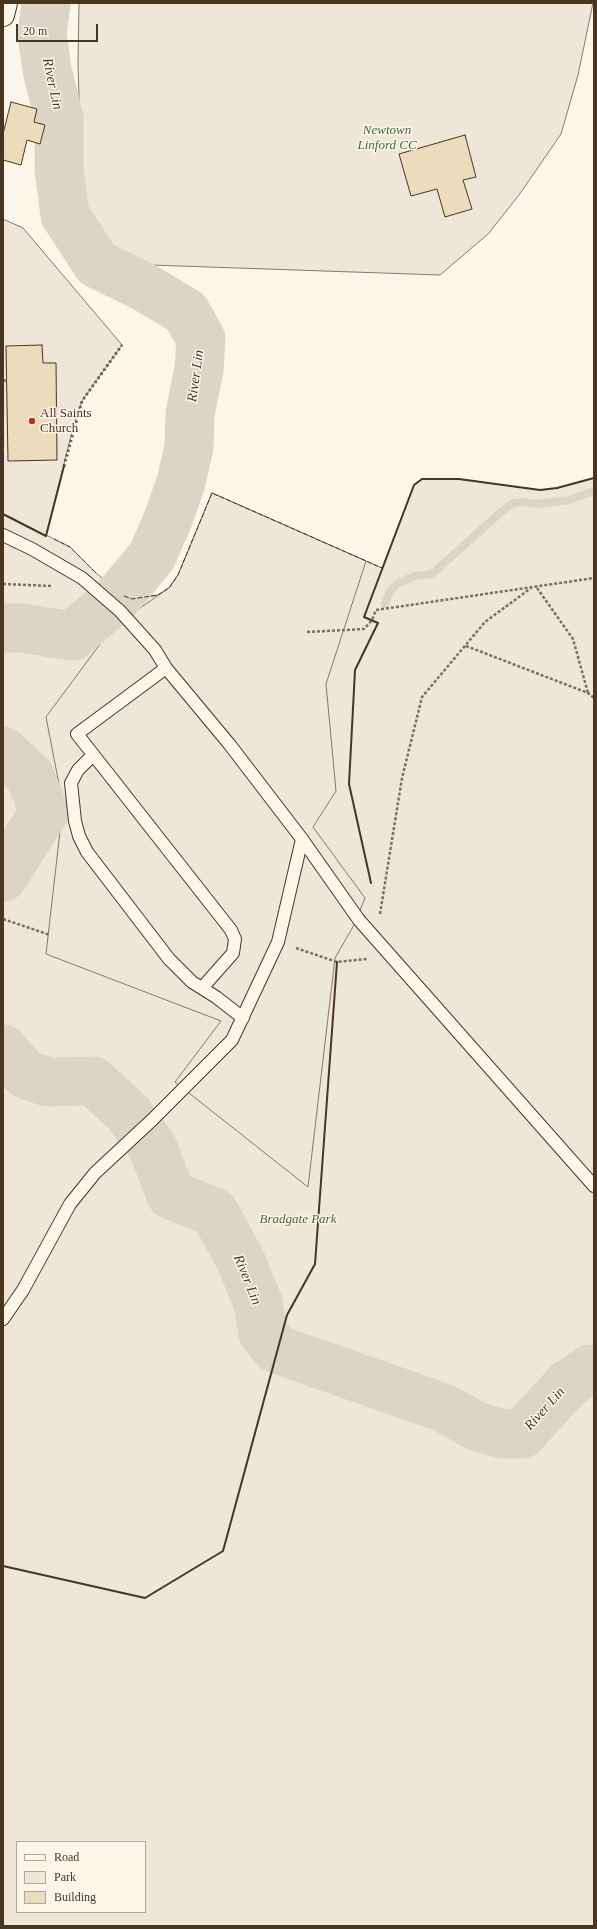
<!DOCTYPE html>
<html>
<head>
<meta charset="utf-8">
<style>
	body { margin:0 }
	#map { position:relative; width:597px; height:1929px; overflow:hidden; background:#fbf6e9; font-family:Georgia,serif }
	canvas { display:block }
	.frame { position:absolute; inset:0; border:4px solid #4a3520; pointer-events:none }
	.legend { position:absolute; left:16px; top:1841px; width:130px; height:72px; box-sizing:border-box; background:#fbf6e9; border:1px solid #b4a999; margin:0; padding:5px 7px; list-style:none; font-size:12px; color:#4a3520 }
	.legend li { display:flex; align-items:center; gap:8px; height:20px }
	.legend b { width:20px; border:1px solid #b4a999 }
	.scale { position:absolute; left:16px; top:24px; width:82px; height:18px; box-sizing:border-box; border:2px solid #4a3520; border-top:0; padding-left:5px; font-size:12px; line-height:14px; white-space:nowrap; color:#4a3520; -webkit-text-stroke:3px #fbf6e9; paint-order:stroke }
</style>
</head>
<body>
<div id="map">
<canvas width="597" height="1929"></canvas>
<div class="frame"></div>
<ul class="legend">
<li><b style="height:5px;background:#fbf6e9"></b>Road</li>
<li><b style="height:11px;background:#ede6d9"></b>Park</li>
<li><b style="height:11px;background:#ecdcbc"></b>Building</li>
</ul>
<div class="scale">20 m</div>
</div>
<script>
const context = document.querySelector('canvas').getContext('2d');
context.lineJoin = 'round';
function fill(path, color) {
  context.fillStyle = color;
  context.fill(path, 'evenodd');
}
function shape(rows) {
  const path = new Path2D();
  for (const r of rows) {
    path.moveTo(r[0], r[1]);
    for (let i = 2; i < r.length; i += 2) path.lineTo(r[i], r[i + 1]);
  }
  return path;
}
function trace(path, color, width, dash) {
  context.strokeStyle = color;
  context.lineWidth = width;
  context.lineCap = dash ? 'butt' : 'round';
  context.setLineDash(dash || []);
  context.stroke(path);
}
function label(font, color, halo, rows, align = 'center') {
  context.font = font + ' Georgia,serif';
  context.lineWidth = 3;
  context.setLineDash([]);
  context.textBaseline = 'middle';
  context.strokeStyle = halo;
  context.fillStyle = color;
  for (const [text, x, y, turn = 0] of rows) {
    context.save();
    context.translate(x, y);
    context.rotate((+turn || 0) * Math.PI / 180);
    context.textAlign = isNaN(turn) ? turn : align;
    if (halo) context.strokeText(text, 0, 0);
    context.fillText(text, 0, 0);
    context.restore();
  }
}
const green = shape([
	[79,3,593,3,578,75,561,134,519,195,488,234,440,275,122,264,79,228,81,164,78,64,79,3],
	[3,219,23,228,122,345,82,401,72,432,46,535,70,547,96,573,124,596,132,599,158,595,170,587,178,575,212,493,382,568,414,485,422,479,459,479,540,490,557,488,594,478,594,1926,3,1926,3,219],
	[17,1842,145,1842,145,1912,17,1912,17,1842]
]);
fill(green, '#ede6d9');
trace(green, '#887966', 1);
const parking = shape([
	[212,493,366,561,326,684,336,791,313,827,365,898,354,925,335,958,308,1187,175,1082,221,1021,46,954,63,805,46,717,112,628,170,587,178,575,212,493]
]);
fill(parking, '#ede7d9');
trace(parking, '#887966', 1);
trace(shape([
	[385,604,390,591,398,583,415,576,432,574,501,512,513,503,524,502,537,504,569,500,594,491]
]), '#dcd4c6', 8);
trace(shape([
	[3,628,21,628,72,636,119,596,152,556,169,517,181,482,189,447,190,414,199,369,201,339,186,312,144,287,97,264,65,215,59,169,59,118,47,70,42,34,46,3],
	[3,751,30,776,44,812,3,877],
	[3,1049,25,1074,48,1082,93,1081,128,1113,153,1148,171,1195,214,1212,241,1261,258,1303,263,1333,276,1349,444,1408,476,1426,502,1434,522,1434,568,1384,590,1369,594,1370]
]), '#dcd4c6', 49);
const building = shape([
	[11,102,37,109,34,122,45,125,40,144,27,140,21,165,3,160,3,134,11,102],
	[465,135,476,177,463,180,472,209,445,217,437,189,411,196,399,154,465,135],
	[42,345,43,363,56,363,57,460,8,461,6,346,42,345]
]);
fill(building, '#ecdcbc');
trace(building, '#4a3520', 1);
const service = shape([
	[3,535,32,549,82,578,120,611,155,650,166,668,230,745,302,839,359,920,594,1186],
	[166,668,77,734,231,930,235,939,233,953,202,988],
	[93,755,78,770,71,783,75,821,79,836,87,852,169,959,192,982,216,997,243,1018],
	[3,1319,23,1290,70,1204,95,1173,152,1120,232,1040,278,942,302,839]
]);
const tertiary = shape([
	[3,15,6,3]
]);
trace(service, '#4a3520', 14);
trace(tertiary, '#4a3520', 24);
trace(shape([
	[3,380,6,381],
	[3,584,52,586],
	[537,588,573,639,588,693],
	[307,632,364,629,372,620,376,610,594,578],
	[466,646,588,693,594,698],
	[380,914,402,778,422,697,485,622,531,588],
	[3,919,50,935],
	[296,948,337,962,367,959]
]), '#7f6f5c', 2.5, [3, 2]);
trace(service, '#fbf6e9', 12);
trace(tertiary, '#fbf6e9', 22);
trace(shape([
	[64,466,82,401,122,345]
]), '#436837', 3, [2, 3]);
trace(shape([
	[54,539,70,547,96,573],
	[124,596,132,599,158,595,169,588,178,575,212,493,382,568]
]), '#4a3520', 1, [5, 2]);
trace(shape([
	[3,514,46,536,64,466],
	[371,883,349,784,355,670,378,623,364,617,414,485,422,479,459,479,540,490,557,488,594,478],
	[3,1566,145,1598,223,1551,287,1315,315,1264,337,962]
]), '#4a3520', 2);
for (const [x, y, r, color] of [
	[32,421,4,"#c62828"]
]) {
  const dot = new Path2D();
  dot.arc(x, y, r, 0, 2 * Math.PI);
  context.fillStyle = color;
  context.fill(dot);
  trace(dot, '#fbf6e9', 1.5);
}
label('italic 13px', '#436837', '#fbf6e9', [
	["Newtown",387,131],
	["Linford CC",387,146],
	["Bradgate Park",298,1220]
]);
label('13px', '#4a3520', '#fbf6e9', [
	["All Saints",40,414],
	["Church",40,429]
], 'left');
label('italic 14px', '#4a3520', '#fbf6e9', [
	["River Lin",52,84,78],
	["River Lin",196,376,-82],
	["River Lin",247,1280,68],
	["River Lin",545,1409,-48]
]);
</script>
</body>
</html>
